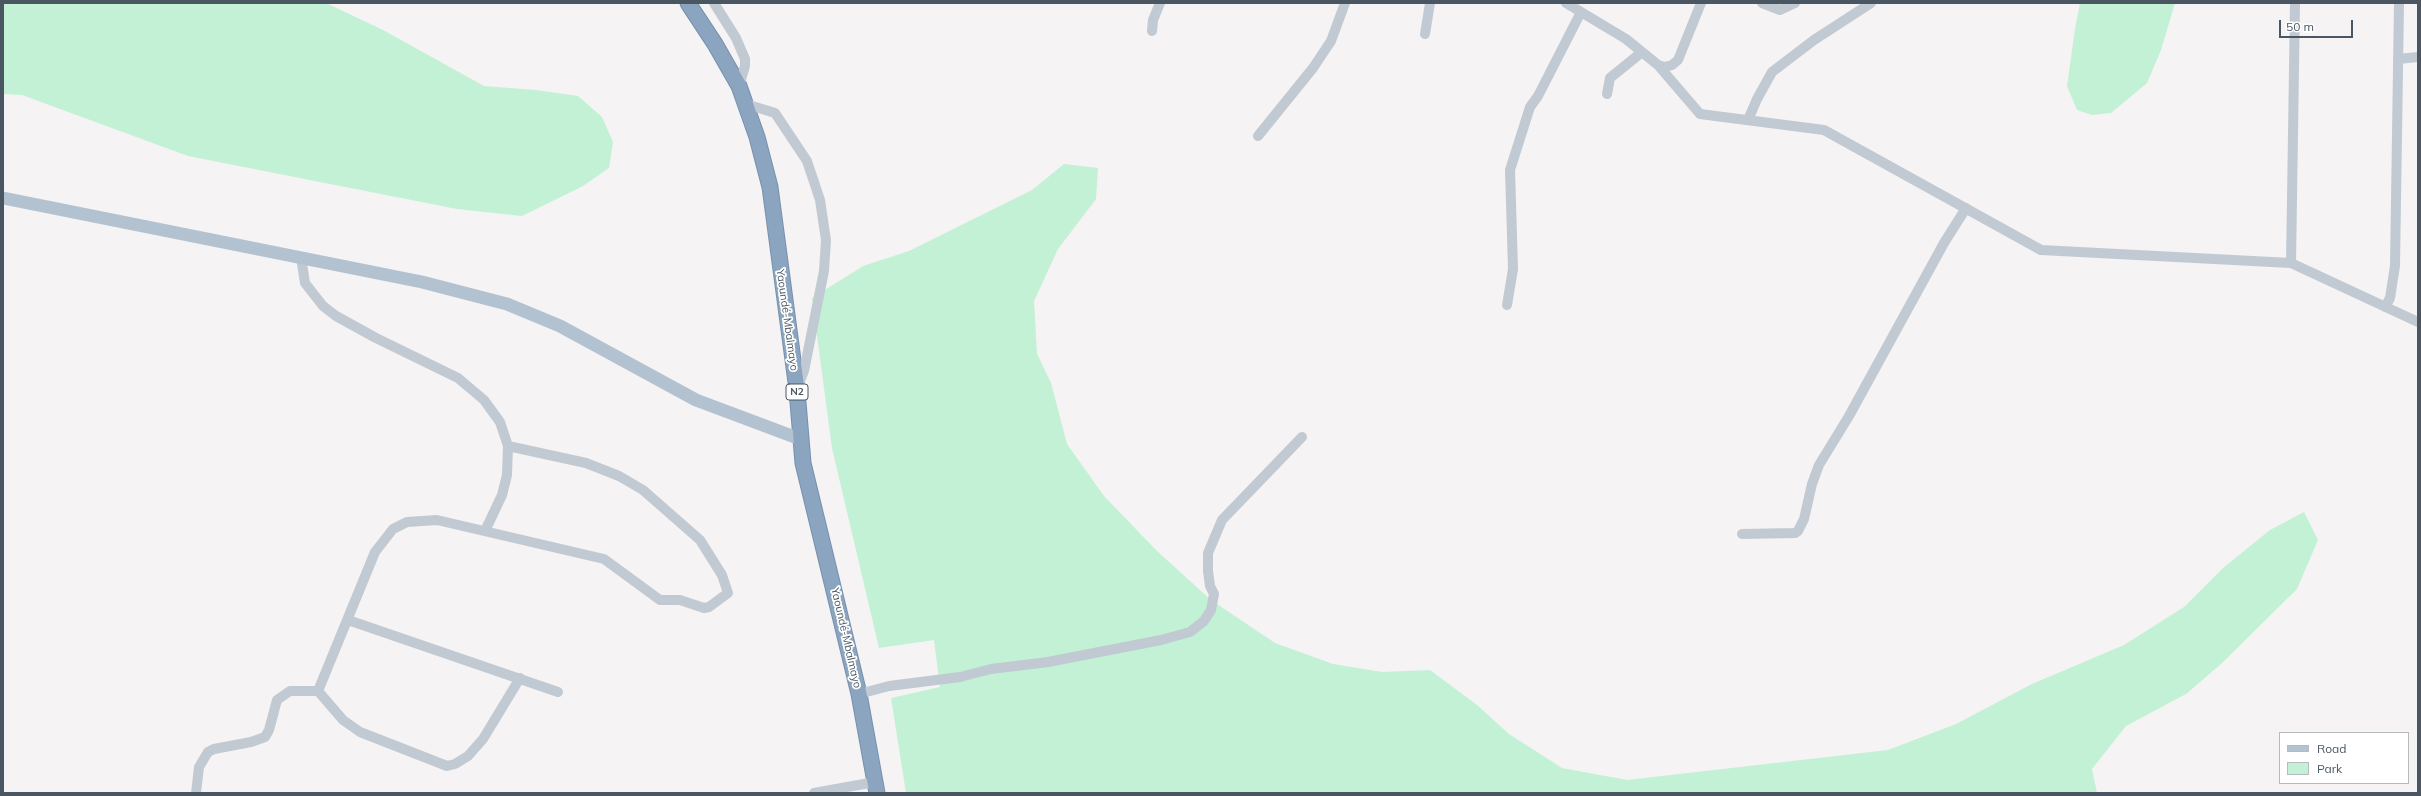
<!DOCTYPE html>
<html>
<head>
<meta charset="utf-8">
<style>
	body { margin:0 }
	#map { position:relative; width:2421px; height:796px; overflow:hidden; background:#f5f3f3; font-family:Mulish,sans-serif }
	canvas { display:block }
	.frame { position:absolute; inset:0; border:4px solid #4a5661; pointer-events:none }
	.legend { position:absolute; left:2279px; top:732px; width:130px; height:52px; box-sizing:border-box; background:#fff; border:1px solid #b7bbc0; margin:0; padding:5px 7px; list-style:none; font-size:12px; color:#4a5661 }
	.legend li { display:flex; align-items:center; gap:8px; height:20px }
	.legend b { width:20px; border:1px solid #b7bbc0 }
	.scale { position:absolute; left:2279px; top:20px; width:74px; height:18px; box-sizing:border-box; border:2px solid #4a5661; border-top:0; padding-left:5px; font-size:12px; line-height:14px; white-space:nowrap; color:#4a5661; -webkit-text-stroke:3px #fff; paint-order:stroke }
</style>
</head>
<body>
<div id="map">
<canvas width="2421" height="796"></canvas>
<div class="frame"></div>
<ul class="legend">
<li><b style="height:5px;background:#b3c2d1"></b>Road</li>
<li><b style="height:11px;background:#c3f1d5"></b>Park</li>
</ul>
<div class="scale">50 m</div>
</div>
<script>
const context = document.querySelector('canvas').getContext('2d');
context.lineJoin = 'round';
function fill(path, color) {
  context.fillStyle = color;
  context.fill(path, 'evenodd');
}
function shape(rows) {
  const path = new Path2D();
  for (const r of rows) {
    path.moveTo(r[0], r[1]);
    for (let i = 2; i < r.length; i += 2) path.lineTo(r[i], r[i + 1]);
  }
  return path;
}
function trace(path, color, width, dash) {
  context.strokeStyle = color;
  context.lineWidth = width;
  context.lineCap = dash ? 'butt' : 'round';
  context.setLineDash(dash || []);
  context.stroke(path);
}
function label(font, color, halo, rows, align = 'center') {
  context.font = font + ' Mulish,sans-serif';
  context.lineWidth = 3.5;
  context.setLineDash([]);
  context.textBaseline = 'middle';
  context.strokeStyle = halo;
  context.fillStyle = color;
  for (const [text, x, y, turn = 0] of rows) {
    context.save();
    context.translate(x, y);
    context.rotate((+turn || 0) * Math.PI / 180);
    context.textAlign = isNaN(turn) ? turn : align;
    if (halo) context.strokeText(text, 0, 0);
    context.fillText(text, 0, 0);
    context.restore();
  }
}
fill(shape([
	[3,3,326,3,383,30,484,86,536,90,578,96,602,117,613,142,609,168,583,186,522,216,457,209,188,156,22,95,3,94],
	[2080,3,2175,3,2161,50,2147,83,2111,113,2092,115,2077,110,2067,86,2075,29],
	[1064,164,1098,168,1096,199,1058,249,1034,301,1037,354,1051,383,1067,444,1104,496,1157,551,1211,600,1275,643,1333,664,1382,672,1430,670,1477,705,1509,734,1562,768,1627,780,1888,750,1956,724,2032,684,2124,645,2184,607,2223,568,2270,530,2304,512,2318,540,2297,589,2221,664,2186,694,2126,726,2092,769,2097,793,906,793,891,698,940,687,934,640,879,648,832,448,812,298,863,266,909,251,1032,190]
]), '#c3f1d5');
const highway = shape([
	[688,3,715,44,739,86,757,137,770,187,797,390,803,463,859,694,877,793]
]);
trace(highway, '#7690ad', 17);
trace(shape([
	[714,3,736,38,745,59,745,66,739,86],
	[1566,3,1626,39,1658,65,1665,67,1672,65,1678,60,1701,3],
	[1762,3,1780,10,1795,3],
	[1152,31,1153,20,1160,3],
	[1425,34,1430,3],
	[2398,59,2418,57],
	[1658,65,1700,114,1824,130,2041,250,2291,263,2418,322],
	[1607,94,1610,78,1642,52],
	[746,104,775,113,807,161,820,200,826,240,824,271,804,371,798,386],
	[1748,120,1757,99,1772,72,1814,40,1871,3],
	[1258,136,1313,68,1331,41,1345,3],
	[301,257,305,283,323,306,336,316,376,338,458,378,484,400,500,422,508,446,507,475,502,495,485,531],
	[2291,263,2295,3],
	[1507,305,1513,269,1510,170,1530,107,1538,96,1581,12],
	[2385,307,2390,298,2395,266,2399,3],
	[1742,534,1795,533,1798,531,1804,519,1812,484,1819,465,1849,416,1944,243,1966,208],
	[348,620,558,692],
	[318,691,375,552,393,529,407,522,437,520,604,559,660,600,680,600,704,608,709,607,728,593,722,575,700,540,643,490,619,476,586,463,508,446],
	[859,694,889,686,960,677,991,669,1048,662,1161,640,1190,632,1204,621,1211,610,1214,594,1210,586,1208,571,1208,553,1222,520,1302,437],
	[196,793,199,767,208,752,214,749,251,742,265,737,269,730,277,700,290,691,318,691,343,720,360,732,447,766,455,764,468,756,483,739,520,678],
	[814,793,875,782]
]), '#c1cad2', 10);
trace(shape([
	[3,198,422,282,507,304,560,326,696,400,800,439]
]), '#b3c2d1', 13);
trace(highway, '#8ba5c1', 15);
for (const [x, y, w] of [
	[797,392,22]
]) {
  const box = new Path2D();
  box.roundRect(x - w / 2, y - 8, w, 16, 3);
  context.fillStyle = '#fff';
  context.fill(box);
  trace(box, '#4a5661', 1);
}
label('bold 10px', '#4a5661', null, [
	["N2",797,392]
]);
label('11px', '#4a5661', '#fff', [
	["Yaoundé-Mbalmayo",787,320,82],
	["Yaoundé-Mbalmayo",846,638,77]
]);
</script>
</body>
</html>
